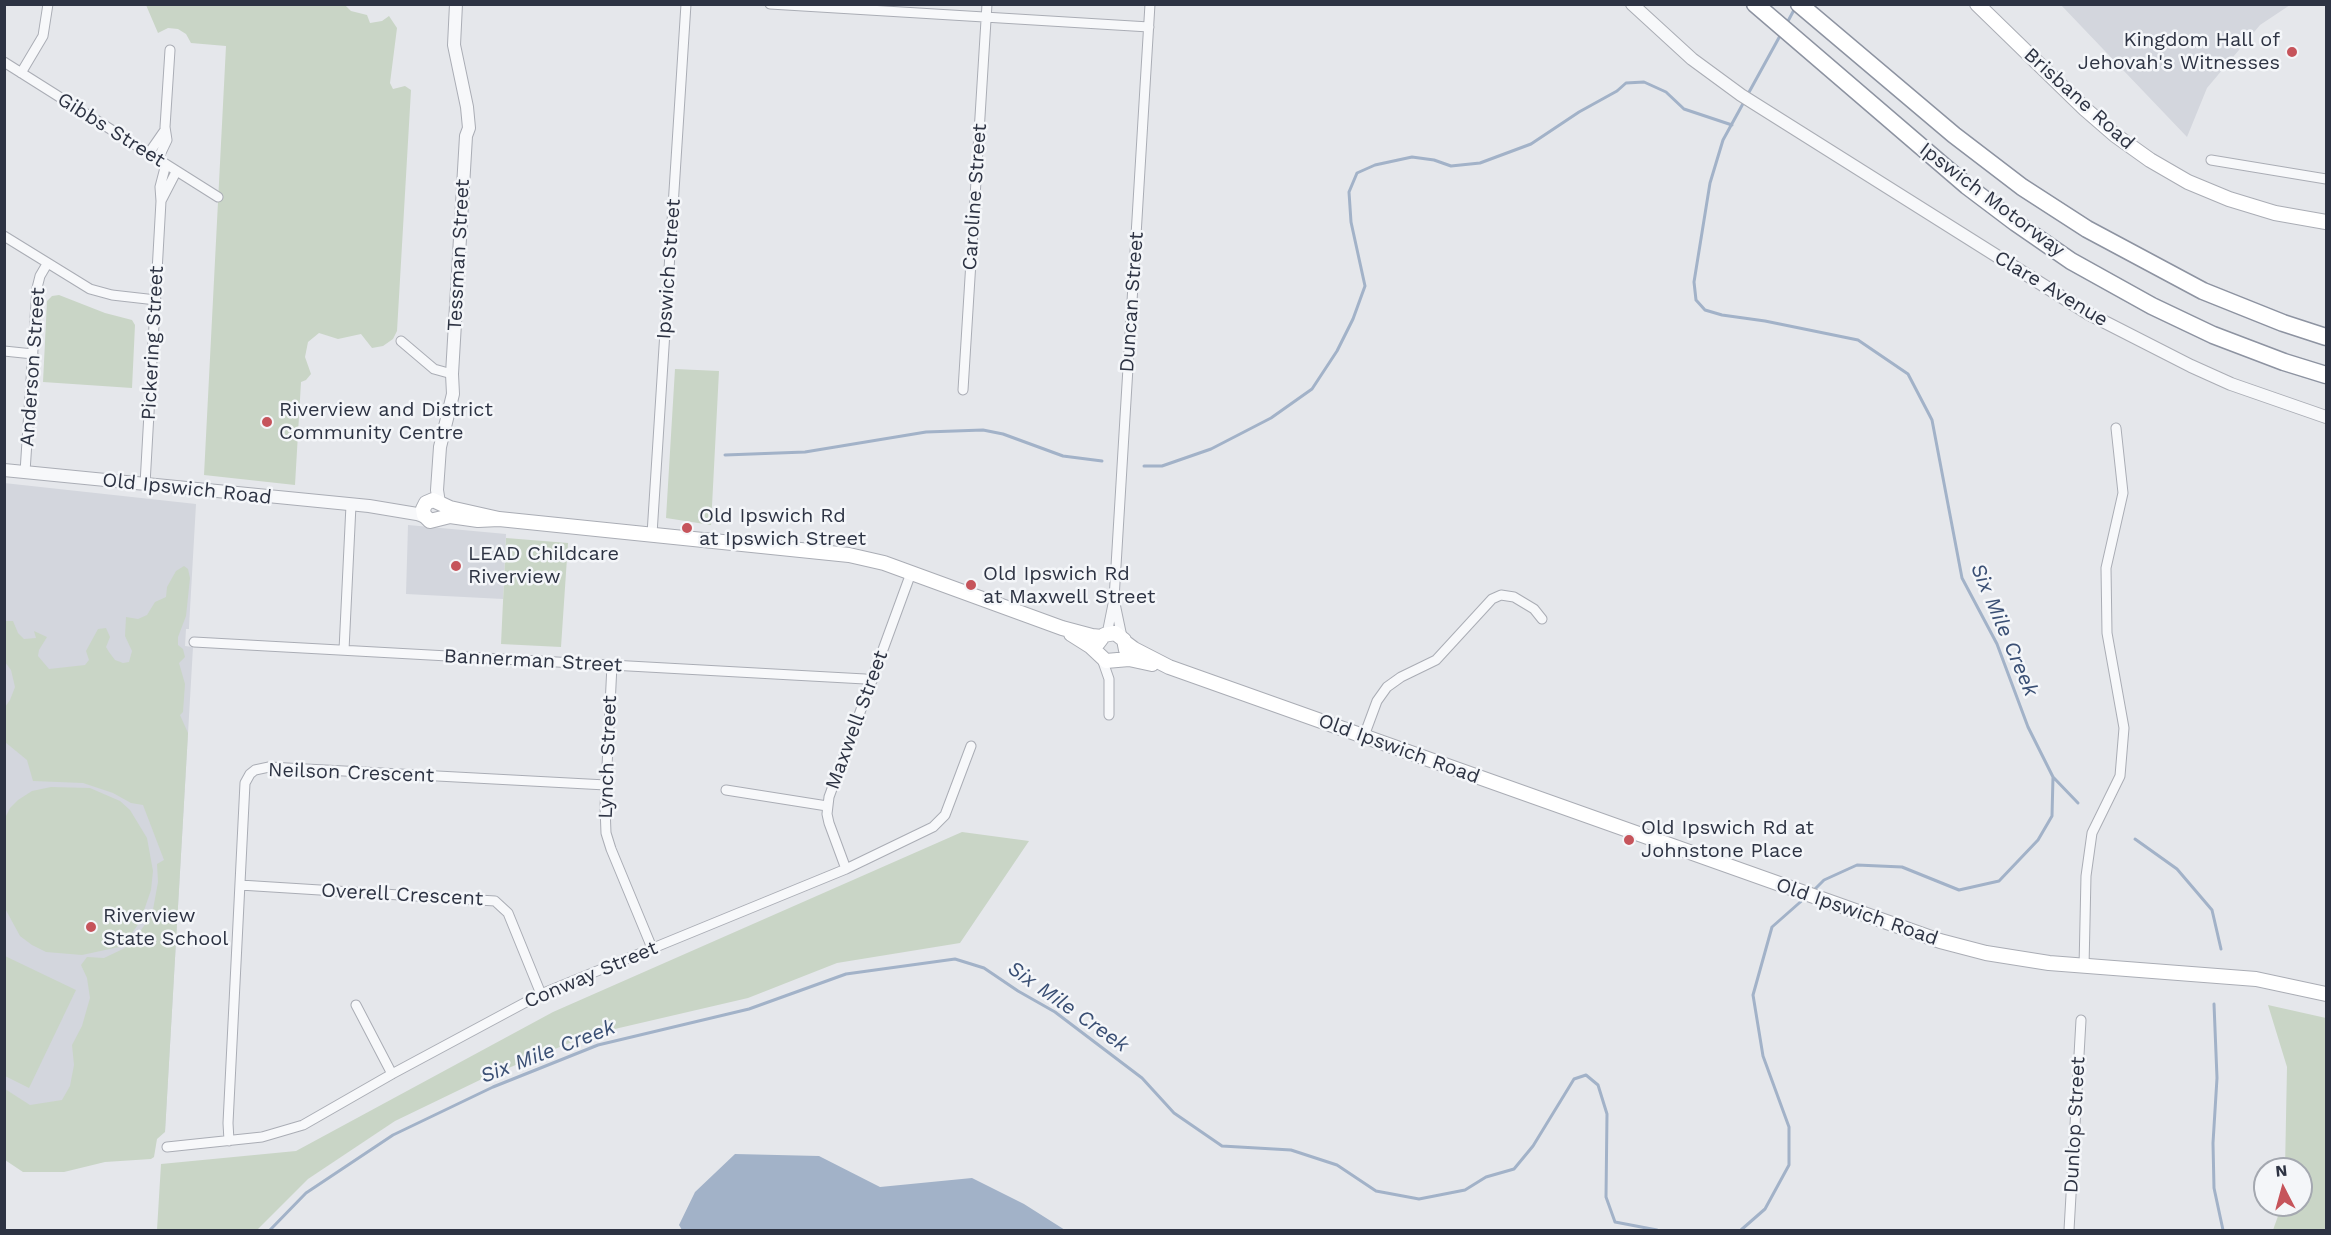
<!DOCTYPE html>
<html>
<head>
<meta charset="utf-8">
<style>
	body { margin:0 }
	#map { position:relative; width:2331px; height:1235px; overflow:hidden; background:#e5e7eb; font-family:"Work Sans",sans-serif }
	canvas { display:block }
	.frame { position:absolute; inset:0; border:6px solid #2d3343; pointer-events:none }
	.north { position:absolute; left:2253px; top:1157px; width:60px; height:60px; box-sizing:border-box; background:#f4f6f9; border:2px solid #a4a8b0; border-radius:50%; rotate:354deg; font-size:16px; font-weight:700; line-height:24px; text-align:center; color:#2d3343 }
	.north::after { content:''; display:block; margin:auto; width:21px; height:27px; background:#c6545b; clip-path:polygon(50% 0,100% 100%,50% 72%,0 100%) }
</style>
</head>
<body>
<div id="map">
<canvas width="2331" height="1235"></canvas>
<div class="frame"></div>
<div class="north">N</div>
</div>
<script>
const context = document.querySelector('canvas').getContext('2d');
context.lineJoin = 'round';
function fill(path, color) {
  context.fillStyle = color;
  context.fill(path, 'evenodd');
}
function shape(rows) {
  const path = new Path2D();
  for (const r of rows) {
    path.moveTo(r[0], r[1]);
    for (let i = 2; i < r.length; i += 2) path.lineTo(r[i], r[i + 1]);
  }
  return path;
}
function trace(path, color, width, dash) {
  context.strokeStyle = color;
  context.lineWidth = width;
  context.lineCap = dash ? 'butt' : 'round';
  context.setLineDash(dash || []);
  context.stroke(path);
}
function label(font, color, halo, rows, align = 'center') {
  context.font = font + ' "Work Sans",sans-serif';
  context.lineWidth = 5;
  context.setLineDash([]);
  context.textBaseline = 'middle';
  context.strokeStyle = halo;
  context.fillStyle = color;
  for (const [text, x, y, turn = 0] of rows) {
    context.save();
    context.translate(x, y);
    context.rotate((+turn || 0) * Math.PI / 180);
    context.textAlign = isNaN(turn) ? turn : align;
    if (halo) context.strokeText(text, 0, 0);
    context.fillText(text, 0, 0);
    context.restore();
  }
}
fill(shape([
	[2061,5,2290,5,2260,25,2207,88,2187,137],
	[4,483,196,504,189,627,189,629,186,629,185,646,193,647,165,1132,5,1122],
	[408,525,506,534,503,599,406,594]
]), '#d3d6dd');
fill(shape([
	[146,5,345,5,351,11,367,15,370,23,382,21,389,16,397,28,390,83,393,89,405,86,411,90,397,331,393,339,383,346,372,348,361,334,338,339,319,333,308,342,305,357,311,374,306,380,301,382,295,485,204,475,226,46,191,43,186,34,178,29,168,28,158,33],
	[59,295,105,313,132,320,135,325,132,388,43,382,47,301,52,296],
	[675,369,719,371,711,525,666,518],
	[506,538,568,543,561,647,501,644],
	[184,566,188,569,190,578,186,616,178,637,178,645,183,649,185,657,179,663,185,684,183,712,180,715,188,733,165,1132,157,1139,154,1157,151,1159,105,1162,64,1172,23,1172,5,1160,5,1089,30,1105,62,1100,70,1086,74,1065,72,1045,82,1026,90,998,87,978,81,965,87,957,104,958,125,948,141,930,152,915,158,882,157,864,164,860,143,805,131,803,113,793,83,783,33,781,27,760,5,742,5,707,10,700,15,687,11,670,5,662,5,621,13,621,18,633,24,639,36,638,34,631,47,637,39,650,38,656,49,669,85,665,89,660,86,651,98,629,106,628,110,637,106,647,109,652,115,660,123,663,129,662,132,651,125,636,126,617,138,619,147,615,155,602,166,597,167,587,176,571],
	[51,787,90,788,120,801,130,810,147,838,153,871,151,890,140,922,129,937,119,947,82,955,46,952,32,945,20,936,7,912,4,906,5,818,10,808,18,800,32,791],
	[962,832,1029,841,960,943,837,963,748,998,589,1035,484,1078,395,1121,308,1179,257,1230,157,1230,161,1164,296,1151,553,1012],
	[5,956,76,990,29,1088,5,1076],
	[2268,1005,2326,1018,2326,1230,2273,1230,2282,1205,2301,1205,2301,1169,2285,1169,2287,1067]
]), '#c9d5c6');
fill(shape([
	[735,1154,819,1156,880,1187,972,1178,1024,1204,1065,1230,682,1230,679,1225,695,1192]
]), '#a2b2c8');
trace(shape([
	[1787,23,1795,8],
	[1748,94,1781,34],
	[1745,100,1723,140,1710,183,1694,282,1696,300,1705,310,1722,315,1765,321,1858,340,1908,374,1932,420,1962,578,1997,644,2028,727,2053,777,2052,816,2038,840,1999,881,1959,890,1902,867,1857,865,1824,880,1813,891],
	[725,455,805,452,926,432,983,430,1003,434,1063,456,1102,461],
	[1144,466,1162,466,1211,449,1271,418,1312,389,1337,351,1353,319,1365,286,1351,222,1349,192,1357,173,1375,165,1412,157,1434,160,1451,166,1480,163,1531,144,1579,112,1617,91,1626,83,1644,82,1666,92,1684,109,1732,125],
	[2053,777,2078,803],
	[2135,839,2177,869,2212,910,2221,949],
	[2214,1004,2217,1078,2213,1143,2214,1188,2223,1230],
	[270,1230,306,1193,393,1135,493,1087,598,1045,749,1009,846,974,955,959,984,968,1018,991,1055,1012,1142,1078,1174,1113,1222,1146,1291,1150,1337,1165,1376,1191,1419,1199,1465,1190,1486,1177,1514,1169,1533,1146,1574,1079,1586,1075,1598,1085,1607,1114,1606,1197,1615,1222,1657,1230],
	[1741,1230,1765,1209,1789,1165,1789,1127,1763,1056,1753,995,1772,927,1806,897]
]), '#a2b2c8', 3);
const minor = shape([
	[770,4,1149,27],
	[4,62,218,197],
	[21,73,43,36,48,4],
	[149,153,165,130],
	[158,159,167,140,165,127,170,50],
	[2211,160,2326,179],
	[161,201,176,172],
	[4,236,90,289,112,295,156,300],
	[401,341,434,369,452,374],
	[4,351,33,354],
	[963,390,987,4],
	[25,472,37,288,40,276,47,264],
	[145,484,161,201,160,187,166,164],
	[652,534,686,4],
	[1114,599,1122,637],
	[1107,634,1114,599,1150,4],
	[194,642,865,679,872,681],
	[344,650,351,505],
	[1102,659,1109,679,1109,715],
	[612,665,605,807,606,833,611,849,652,948],
	[1364,736,1377,701,1387,687,1401,677,1436,660,1492,599,1501,595,1514,597,1534,609,1542,619],
	[726,790,827,806],
	[846,869,829,823,827,814,829,797,911,573],
	[240,885,495,901,508,913,541,994],
	[2084,967,2086,876,2092,833,2120,776,2124,728,2107,633,2106,568,2123,493,2116,428],
	[356,1005,392,1074],
	[229,1141,228,1123,245,783,250,774,255,770,269,767,606,785],
	[167,1147,262,1137,303,1125,392,1074,541,994,846,869,933,827,945,815,971,746],
	[2069,1230,2081,1020]
]);
const tertiary = shape([
	[1632,4,1692,59,1741,95,2089,314,2191,366,2231,384,2326,417],
	[4,470,369,506,417,514,425,517],
	[439,503,437,490,440,447,453,394,452,374,466,136,469,128,467,107,454,45,456,4]
]);
const secondary = shape([
	[1977,4,2085,109,2115,135,2150,160,2188,182,2229,199,2275,213,2326,222],
	[499,519,450,508,433,500,426,503,423,509,424,515,430,521,450,516,478,520,499,519,849,555,884,563,1062,628,1092,636,1102,637],
	[1071,634,1090,646,1106,661,1129,659,1152,664],
	[1098,643,1104,635,1115,633,1124,640,1126,650],
	[1126,643,1134,649,1169,667,1940,941,1986,953,2049,963,2256,979,2326,994]
]);
const motorway = shape([
	[1755,4,1967,186,2016,223,2071,261,2152,306,2213,335,2284,362,2326,375],
	[1799,4,1954,135,2022,187,2087,229,2203,291,2283,323,2326,337]
]);
trace(minor, '#aaadb5', 11);
trace(tertiary, '#aaadb5', 14);
trace(secondary, '#aaadb5', 16);
trace(motorway, '#8d93a1', 19);
trace(minor, '#f7f8fa', 9);
trace(tertiary, '#f7f8fa', 12);
trace(secondary, '#fff', 14);
trace(motorway, '#fff', 16);
for (const [x, y, r, color] of [
	[2292,52,6,"#c6545b"],
	[267,422,6,"#c6545b"],
	[687,528,6,"#c6545b"],
	[456,566,6,"#c6545b"],
	[971,585,6,"#c6545b"],
	[1629,840,6,"#c6545b"],
	[91,927,6,"#c6545b"]
]) {
  const dot = new Path2D();
  dot.arc(x, y, r, 0, 2 * Math.PI);
  context.fillStyle = color;
  context.fill(dot);
  trace(dot, '#f4f6f9', 2);
}
label('20px', '#2d3343', '#f4f6f9', [
	["Kingdom Hall of",2280,40,"right"],
	["Jehovah's Witnesses",2280,63,"right"],
	["Riverview and District",279,410],
	["Community Centre",279,433],
	["Old Ipswich Rd",699,516],
	["at Ipswich Street",699,539],
	["LEAD Childcare",468,554],
	["Riverview",468,577],
	["Old Ipswich Rd",983,574],
	["at Maxwell Street",983,597],
	["Old Ipswich Rd at",1641,828],
	["Johnstone Place",1641,851],
	["Riverview",103,916],
	["State School",103,939]
], 'left');
label('20px', '#2d3343', '#f4f6f9', [
	["Brisbane Road",2079,99,42],
	["Gibbs Street",111,130,32],
	["Caroline Street",975,197,-86],
	["Ipswich Motorway",1992,200,37],
	["Tessman Street",459,255,-87],
	["Ipswich Street",669,269,-86],
	["Clare Avenue",2051,289,31],
	["Duncan Street",1132,302,-86],
	["Pickering Street",153,343,-87],
	["Anderson Street",33,367,-86],
	["Old Ipswich Road",187,489,6],
	["Bannerman Street",533,661,3],
	["Maxwell Street",857,720,-70],
	["Old Ipswich Road",1399,749,20],
	["Lynch Street",608,757,-88],
	["Neilson Crescent",351,773,2],
	["Overell Crescent",402,895,3],
	["Old Ipswich Road",1857,912,19],
	["Conway Street",591,975,-23],
	["Dunlop Street",2075,1125,-87]
]);
label('italic 21px', '#3a4f74', '#f4f6f9', [
	["Six Mile Creek",2004,630,67],
	["Six Mile Creek",1068,1007,35],
	["Six Mile Creek",548,1052,-21]
]);
</script>
</body>
</html>
